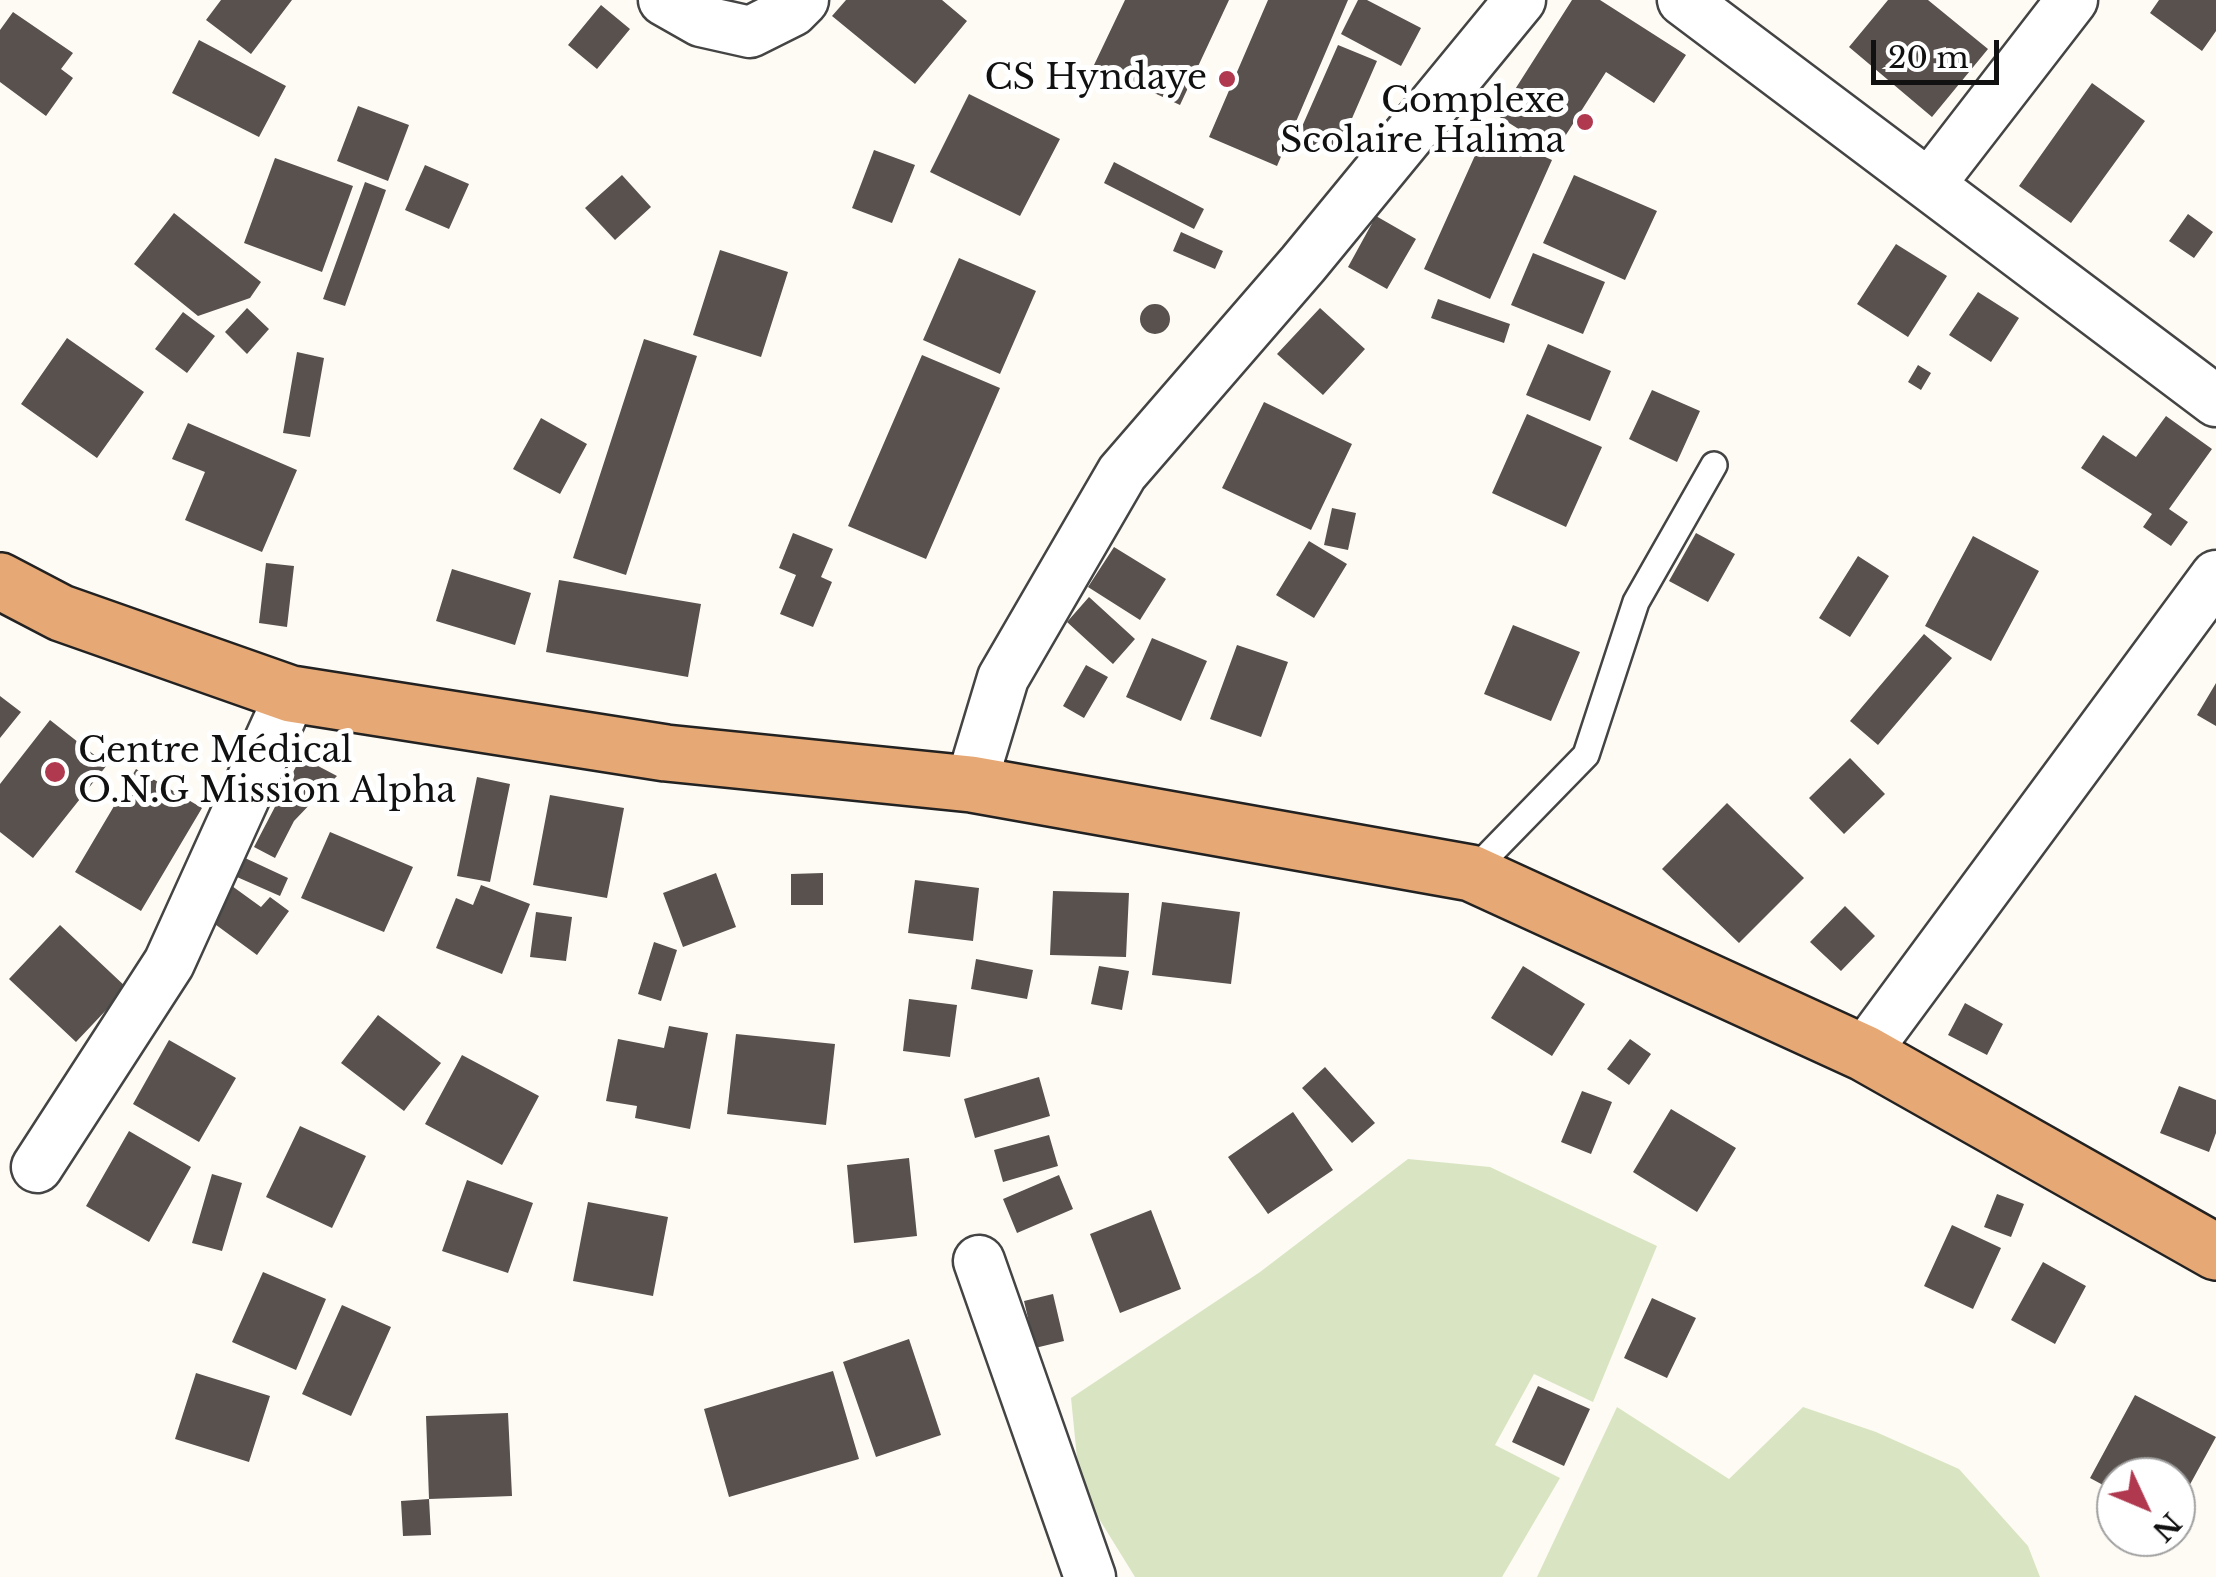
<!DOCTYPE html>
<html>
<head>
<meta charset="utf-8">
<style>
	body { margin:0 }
	#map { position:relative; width:2216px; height:1577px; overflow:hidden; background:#fefbf5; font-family:"Libre Baskerville",serif }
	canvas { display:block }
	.north { position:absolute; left:2096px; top:1457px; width:100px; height:100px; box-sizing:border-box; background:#fff; border:2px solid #a0a0a0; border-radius:50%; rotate:134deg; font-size:28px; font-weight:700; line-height:40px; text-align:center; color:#111 }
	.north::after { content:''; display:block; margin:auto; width:35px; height:45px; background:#b0394f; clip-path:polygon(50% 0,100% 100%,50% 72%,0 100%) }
	.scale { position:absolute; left:1871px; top:40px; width:128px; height:45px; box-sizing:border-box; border:5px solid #111; border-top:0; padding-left:12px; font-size:30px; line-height:35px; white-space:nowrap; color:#111; -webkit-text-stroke:8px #fff; paint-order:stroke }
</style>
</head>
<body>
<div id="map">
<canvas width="2216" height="1577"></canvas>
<div class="north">N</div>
<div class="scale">20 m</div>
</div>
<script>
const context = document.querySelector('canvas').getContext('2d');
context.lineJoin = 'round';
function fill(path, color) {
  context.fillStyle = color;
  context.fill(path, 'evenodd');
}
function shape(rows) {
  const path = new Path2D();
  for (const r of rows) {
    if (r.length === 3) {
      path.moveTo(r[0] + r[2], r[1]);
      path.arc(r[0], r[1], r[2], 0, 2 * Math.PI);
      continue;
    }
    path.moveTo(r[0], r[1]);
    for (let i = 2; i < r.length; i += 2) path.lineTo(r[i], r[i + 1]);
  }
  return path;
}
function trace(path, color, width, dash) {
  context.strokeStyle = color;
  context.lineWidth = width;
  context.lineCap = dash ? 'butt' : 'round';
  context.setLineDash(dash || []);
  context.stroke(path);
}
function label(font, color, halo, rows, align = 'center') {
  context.font = font + ' "Libre Baskerville",serif';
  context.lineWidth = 10;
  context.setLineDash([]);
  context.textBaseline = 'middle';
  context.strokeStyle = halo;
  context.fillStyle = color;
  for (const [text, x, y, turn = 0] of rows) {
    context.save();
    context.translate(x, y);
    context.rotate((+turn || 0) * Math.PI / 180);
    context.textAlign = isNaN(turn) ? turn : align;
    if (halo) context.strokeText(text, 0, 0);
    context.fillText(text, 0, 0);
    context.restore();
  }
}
fill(shape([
	[1408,1159,1490,1167,1657,1246,1593,1402,1534,1374,1495,1445,1560,1478,1502,1577,1135,1577,1080,1488,1071,1398,1260,1272],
	[1617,1407,1729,1479,1803,1407,1876,1432,1959,1469,2028,1546,2040,1577,1537,1577]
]), '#d9e5c2');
fill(shape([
	[221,0,292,0,251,54,206,20],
	[846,0,942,0,967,21,915,84,832,16],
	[1125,0,1229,0,1180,105,1094,65],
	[1268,0,1348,0,1277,166,1209,137],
	[1358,0,1367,0,1421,28,1401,66,1341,34],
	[1572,0,1600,0,1686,55,1654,103,1606,72,1555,152,1498,116],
	[1888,0,1928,0,1988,49,1932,117,1849,47],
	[2159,0,2216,0,2216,31,2202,51,2150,13],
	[601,5,630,29,597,69,568,45],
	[13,12,73,53,61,69,73,78,46,116,0,82,0,30],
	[199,40,286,86,259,137,172,93],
	[1338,45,1377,61,1336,155,1297,138],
	[2092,83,2145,121,2071,223,2019,186],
	[969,94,1060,139,1020,216,930,172],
	[358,106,409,125,388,181,337,161],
	[1486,131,1552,160,1490,299,1424,269],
	[874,150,915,165,892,223,852,208],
	[275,158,353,186,322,272,244,243],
	[1114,162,1204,209,1194,229,1104,183],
	[425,165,469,184,449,229,405,210],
	[622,175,651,207,615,240,585,208],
	[1574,175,1657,211,1625,280,1543,243],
	[365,182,386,190,345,306,323,299],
	[174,213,261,282,250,298,198,316,134,264],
	[2188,214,2213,232,2194,258,2169,241],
	[1376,216,1416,239,1387,289,1348,267],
	[1181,232,1223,251,1215,269,1173,251],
	[1896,244,1947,276,1908,337,1857,304],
	[720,250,788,272,761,357,693,335],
	[1533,253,1605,282,1583,334,1511,305],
	[959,258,1036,291,1000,374,923,340],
	[1978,292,2019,318,1991,362,1949,335],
	[1438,299,1510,324,1504,343,1431,318],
	[1155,319,15],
	[247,308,269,329,247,354,225,332],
	[1320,308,1365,349,1323,395,1277,354],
	[183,312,215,336,187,373,155,349],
	[67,338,144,392,97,458,21,404],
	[644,339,697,356,626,575,573,558],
	[1548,344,1611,371,1590,421,1526,395],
	[297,352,324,358,310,437,283,433],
	[922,355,1000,388,926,559,848,526],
	[1918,365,1931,373,1921,390,1908,382],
	[1652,390,1700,411,1677,462,1629,439],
	[1264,402,1352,444,1311,530,1222,488],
	[1527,414,1602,447,1566,527,1492,493],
	[2166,416,2212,449,2169,509,2188,522,2171,546,2143,527,2152,514,2081,468,2103,435,2136,457],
	[541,418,587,444,560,494,513,469],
	[188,423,297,470,262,552,185,520,205,472,172,459],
	[1332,508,1356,513,1348,550,1324,545],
	[793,533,833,549,821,577,832,582,813,627,780,614,796,575,779,568],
	[1696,533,1735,554,1708,602,1669,581],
	[1973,536,2039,571,1991,661,1925,626],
	[1309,541,1347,564,1314,618,1276,595],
	[1114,547,1166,579,1140,620,1088,587],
	[1858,556,1889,576,1850,637,1819,618],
	[266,563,294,566,287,627,259,623],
	[452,569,531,593,515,645,436,621],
	[559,580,701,604,688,677,546,652],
	[1089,597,1135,639,1113,664,1067,622],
	[1513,625,1580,652,1551,721,1484,694],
	[1924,634,1952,658,1878,745,1850,721],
	[1152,638,1207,661,1181,721,1126,697],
	[1237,645,1288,662,1261,737,1210,719],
	[1086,665,1108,677,1084,718,1063,706],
	[2216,683,2216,726,2197,715],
	[0,696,21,712,0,738],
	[50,720,107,765,33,858,0,832,0,784],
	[301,757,337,776,294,821,275,858,254,847],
	[1850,758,1885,794,1844,834,1809,798],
	[136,769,202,808,141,911,75,872],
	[477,777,510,784,490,882,457,876],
	[550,795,624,808,607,898,533,885],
	[1727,803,1804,878,1739,943,1662,869],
	[330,832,413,867,384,932,301,898],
	[245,858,288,878,280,896,237,877],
	[716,873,736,927,683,947,663,893],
	[823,873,823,905,791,905,791,874],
	[915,880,979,888,973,941,908,933],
	[481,885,530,904,502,974,436,948,456,898,473,905],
	[232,886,261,907,270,897,289,911,257,955,208,919],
	[1053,891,1129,893,1126,957,1050,955],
	[1162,902,1240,912,1231,984,1152,975],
	[1845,906,1875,936,1841,971,1810,942],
	[536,912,572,917,566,961,530,957],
	[60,925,127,988,76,1042,9,979],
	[654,942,677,950,661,1001,638,994],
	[976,959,1033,970,1027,999,971,989],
	[1099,966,1129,971,1122,1010,1091,1004],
	[1523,966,1585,1004,1552,1056,1491,1018],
	[909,999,957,1005,950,1057,903,1051],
	[1965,1003,2003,1024,1987,1055,1948,1035],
	[378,1015,441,1063,404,1111,341,1063],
	[669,1026,708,1033,690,1129,635,1118,637,1106,606,1101,618,1039,664,1048],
	[736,1034,835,1044,826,1125,727,1114],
	[1630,1039,1651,1054,1629,1085,1607,1069],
	[169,1040,236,1078,199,1142,133,1104],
	[462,1055,539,1096,502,1165,425,1124],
	[1325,1067,1375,1123,1352,1143,1302,1088],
	[1039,1077,1050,1116,975,1138,964,1099],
	[2179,1086,2216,1100,2216,1133,2209,1152,2160,1133],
	[1582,1091,1612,1102,1591,1154,1561,1142],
	[1671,1109,1736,1148,1697,1212,1633,1172],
	[1293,1112,1333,1170,1268,1214,1228,1157],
	[300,1126,366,1156,332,1228,266,1197],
	[129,1131,191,1167,149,1242,86,1206],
	[1049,1135,1058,1166,1003,1182,994,1150],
	[909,1158,917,1236,854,1243,847,1165],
	[212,1174,242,1183,222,1251,192,1243],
	[1059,1175,1073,1209,1017,1233,1003,1199],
	[467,1180,533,1203,508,1273,442,1251],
	[1997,1194,2024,1204,2011,1237,1984,1227],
	[588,1202,668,1217,653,1296,573,1281],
	[1151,1210,1181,1289,1120,1313,1090,1234],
	[1952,1225,2001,1248,1973,1309,1924,1286],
	[2043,1262,2086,1286,2055,1344,2011,1320],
	[263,1272,326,1299,296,1370,232,1342],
	[1053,1294,1064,1341,1035,1348,1024,1301],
	[1652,1298,1696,1318,1667,1378,1624,1358],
	[342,1305,391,1327,351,1416,302,1394],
	[909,1339,941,1435,876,1457,843,1362],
	[833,1371,859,1459,729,1497,704,1409],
	[196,1373,270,1396,249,1462,175,1439],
	[1538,1386,1590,1409,1564,1466,1512,1442],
	[2135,1395,2216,1437,2176,1510,2176,1477,2116,1477,2116,1492,2090,1478],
	[508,1413,512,1496,429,1499,426,1416],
	[429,1499,431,1535,403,1536,401,1501]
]), '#58514e');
const service = shape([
	[1471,873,1586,755,1636,602,1714,465]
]);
const minor = shape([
	[664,0,701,21,750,32,792,11,803,0],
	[1683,0,2216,401],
	[1929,185,2072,0],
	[971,784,1003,678,1122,473,1303,264,1520,0],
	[1864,1053,2216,576],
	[37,1167,169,963,291,694],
	[979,1261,1090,1577]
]);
const trunk = shape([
	[0,581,61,613,291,694,666,753,971,784,1471,873,1864,1053,2216,1252]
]);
trace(service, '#444', 30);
trace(minor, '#444', 55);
trace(trunk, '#222', 60);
trace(service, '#fff', 25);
trace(minor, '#fff', 50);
trace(trunk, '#e6a874', 55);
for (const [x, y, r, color] of [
	[1227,79,10,"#b0394f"],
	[1585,122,10,"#b0394f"],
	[55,772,12,"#b0394f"]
]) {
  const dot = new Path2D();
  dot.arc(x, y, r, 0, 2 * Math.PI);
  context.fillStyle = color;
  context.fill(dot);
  trace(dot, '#fff', 4);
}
label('35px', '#111', '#fff', [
	["CS Hyndaye",1207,79],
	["Complexe",1565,102],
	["Scolaire Halima",1565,142],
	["Centre Médical",78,752,"left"],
	["O.N.G Mission Alpha",78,792,"left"]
], 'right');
</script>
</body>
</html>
